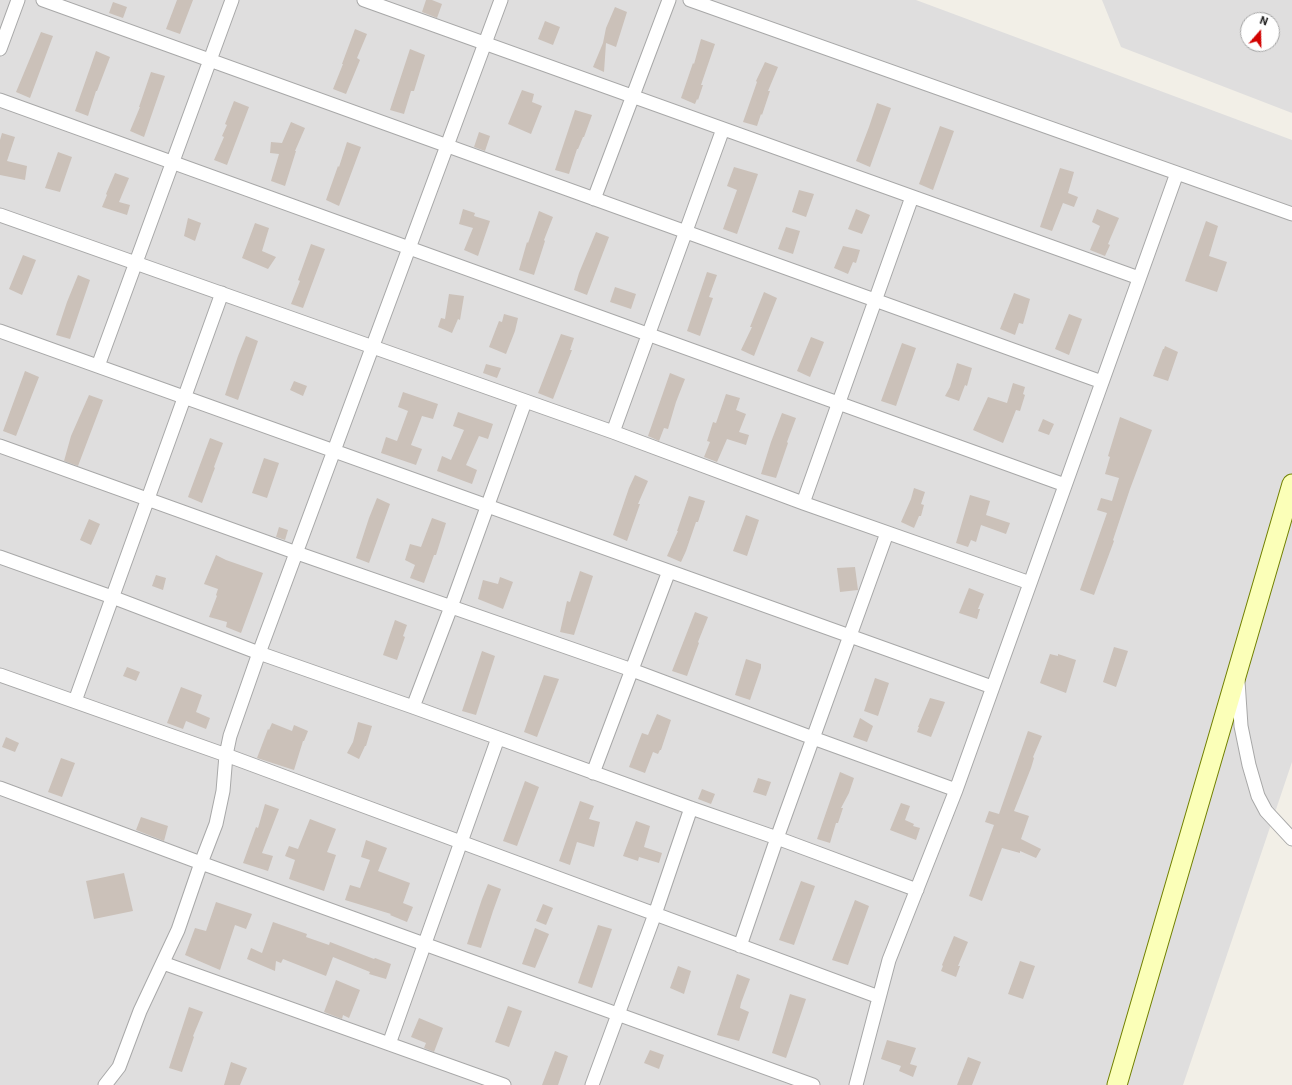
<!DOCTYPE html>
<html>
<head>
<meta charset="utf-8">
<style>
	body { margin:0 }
	#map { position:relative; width:1292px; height:1085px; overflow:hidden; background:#f2efe7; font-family:Roboto,sans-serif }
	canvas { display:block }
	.north { position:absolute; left:1240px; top:12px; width:40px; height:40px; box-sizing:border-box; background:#fff; border:1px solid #a6a6a6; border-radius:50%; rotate:20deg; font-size:11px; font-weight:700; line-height:16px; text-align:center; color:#212121 }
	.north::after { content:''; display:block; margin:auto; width:14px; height:18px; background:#d20200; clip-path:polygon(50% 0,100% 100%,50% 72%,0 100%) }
</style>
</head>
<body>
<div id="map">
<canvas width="1292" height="1085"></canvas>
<div class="north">N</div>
</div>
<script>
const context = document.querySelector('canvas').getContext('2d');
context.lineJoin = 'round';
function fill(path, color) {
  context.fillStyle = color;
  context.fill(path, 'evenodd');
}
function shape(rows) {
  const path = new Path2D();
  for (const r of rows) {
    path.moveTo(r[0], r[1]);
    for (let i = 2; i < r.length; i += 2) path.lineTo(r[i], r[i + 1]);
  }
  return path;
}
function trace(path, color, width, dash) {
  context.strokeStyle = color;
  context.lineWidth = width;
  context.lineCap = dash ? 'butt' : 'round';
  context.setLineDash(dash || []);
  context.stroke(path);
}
fill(shape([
	[0,0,916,0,1292,140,1292,762,1183,1085,0,1085],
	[1102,0,1292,0,1292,113,1121,47],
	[1248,20,1272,20,1272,44,1248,44]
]), '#dfdede');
fill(shape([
	[177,0,193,0,180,34,166,29],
	[426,0,432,0,442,4,437,18,422,12],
	[113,2,127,7,123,18,109,13],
	[615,7,627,12,616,47,606,43,604,72,593,67,603,43,606,28],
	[545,21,560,27,553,45,538,39],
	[355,29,367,34,357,58,360,60,346,94,333,89,343,64,342,64],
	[41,32,53,36,30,98,16,92],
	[701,39,715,44,701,85,703,85,698,100,697,99,695,104,681,98,693,63,694,64],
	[410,49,425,55,414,91,411,91,404,114,390,110],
	[96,51,110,57,97,91,96,91,88,116,75,111],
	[765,62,778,67,768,91,770,91,762,115,761,114,757,126,743,122,757,82,756,81],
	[151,72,165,76,144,137,130,131,140,107,139,107],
	[522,90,534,94,532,102,542,106,531,134,508,124],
	[234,101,249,107,227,165,214,160,224,137,222,136,227,125,225,124],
	[877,103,891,108,870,167,856,161,869,127],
	[575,110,592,115,584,137,583,137,578,149,577,149,569,174,555,170],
	[291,122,305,128,295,151,296,151,285,186,271,181,279,154,270,153,271,142,282,143],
	[940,126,954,131,933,190,919,184],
	[479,132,490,136,485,151,474,147],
	[2,133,15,137,7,161,27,166,25,180,0,175,0,140],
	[347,142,361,147,339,206,326,200,338,166,339,167],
	[58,152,72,157,60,192,45,188],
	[734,167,758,174,737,234,723,229,737,190,727,186],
	[1060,168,1074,172,1068,193,1078,197,1074,207,1063,203,1052,231,1040,227],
	[115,173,129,178,119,202,130,205,127,215,102,207,107,195,106,194],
	[799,190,814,194,806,217,792,212],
	[463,209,475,213,474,216,490,221,478,256,464,250,473,228,459,224],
	[856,209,870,215,862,234,848,229],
	[1097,209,1119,218,1108,244,1110,245,1105,256,1090,250,1100,226,1092,222],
	[539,211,553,217,544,240,545,241,534,275,519,270,527,242,528,243],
	[188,218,201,223,195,241,184,236],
	[1206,221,1218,226,1209,256,1227,262,1217,292,1185,281],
	[255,223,269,228,262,251,276,257,268,269,242,258],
	[786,227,800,231,793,254,778,249],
	[596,232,609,237,587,295,574,290,579,273],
	[311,244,325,249,303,308,291,304,300,281,298,280],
	[843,246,860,250,856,263,853,262,848,274,834,268],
	[23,255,36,260,22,295,9,289],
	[707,272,717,275,709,297,713,298,700,336,687,331],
	[78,275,90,280,70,339,56,335,67,302],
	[615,287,636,294,631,309,610,302],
	[764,292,777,298,754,356,741,350,752,327,750,327],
	[1014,293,1030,299,1023,324,1019,323,1015,335,1000,329],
	[449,294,464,296,460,320,458,319,452,333,438,327,441,318,445,319],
	[504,314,518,318,515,331,506,354,489,347,499,321,502,322],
	[1069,314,1082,319,1069,355,1055,349],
	[561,334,574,338,570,350,572,350,553,399,538,393],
	[246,336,258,341,238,400,225,395,238,356],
	[811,337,824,342,810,377,797,371],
	[902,343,916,348,896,406,881,401],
	[1165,346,1178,352,1168,381,1153,376,1163,349,1164,349],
	[957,363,972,368,967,386,965,385,959,401,945,396,950,387],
	[486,364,501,368,497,378,483,373],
	[25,371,39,377,16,436,3,431],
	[670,373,685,379,676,402,668,429,664,428,659,441,648,436],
	[294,381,307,386,303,396,290,390],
	[1013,383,1025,387,1023,394,1025,395,1020,411,1016,410,1003,443,973,430,988,397,1007,403],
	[403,392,438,404,433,419,422,416,411,445,422,449,416,465,381,453,386,437,397,441,408,411,398,407],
	[726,394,740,398,736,410,746,414,739,432,749,435,746,445,727,439,717,462,704,457,710,442,707,441,713,422,716,423],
	[89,395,103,400,78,466,64,461,71,436],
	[458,412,493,424,488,439,479,436,466,465,477,470,472,484,437,471,442,456,451,460,464,430,453,426],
	[782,413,796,418,787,442,788,443,776,478,761,474,771,442],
	[1120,417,1152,430,1130,489,1113,540,1114,541,1094,595,1080,590,1107,513,1097,510,1101,498,1112,501,1119,478,1105,474,1110,457,1108,456],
	[1043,419,1054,424,1049,435,1038,431],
	[210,438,223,443,214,467,215,468,213,473,202,503,188,497],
	[264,458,279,463,267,498,252,493],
	[635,475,648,481,638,504,640,504,627,541,613,535,629,488],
	[914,488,925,492,921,504,924,505,921,516,919,516,914,528,901,522,911,499],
	[970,495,990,501,986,515,1010,523,1006,534,981,525,976,542,971,540,968,547,956,543],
	[689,496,705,501,698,522,696,522,686,551,681,562,667,556,678,531,677,531],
	[377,498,390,504,369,563,356,558,369,518],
	[746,515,759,520,747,556,733,551],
	[432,518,446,523,436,555,434,555,424,583,410,578,415,565,405,560,410,544,421,547],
	[89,519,100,524,91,545,80,540],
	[279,527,288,530,285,540,276,537],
	[216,555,226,560,263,573,241,633,226,627,227,622,209,617,217,596,216,595,218,589,204,584],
	[855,567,858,590,840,592,837,568],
	[580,571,593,576,574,635,560,632,567,601,570,602],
	[156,575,166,578,163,590,152,586],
	[500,577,513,582,503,609,478,599,483,580,498,584],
	[969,588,984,594,978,609,980,609,977,619,959,613],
	[695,612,708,617,698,642,699,643,687,676,672,671],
	[395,620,407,625,403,636,405,637,397,660,383,655],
	[1114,647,1128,651,1116,687,1103,682],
	[482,651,495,656,476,715,462,711],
	[1050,654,1058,656,1058,654,1076,660,1066,693,1040,683],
	[746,659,761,664,761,668,750,700,735,695],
	[127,667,140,672,136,681,123,676],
	[544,675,559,679,537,737,524,732],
	[875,678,889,683,878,716,864,711],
	[181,687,202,695,196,712,210,718,206,729,186,721,183,729,167,723],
	[930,698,945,702,931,737,917,732,919,727,918,727],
	[657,714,671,720,661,750,660,750,658,754,653,752,645,773,629,767,642,733,648,735],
	[860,718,873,726,867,742,853,737],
	[358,722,372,726,366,746,365,746,359,759,347,753,353,742],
	[272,723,292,731,294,725,308,731,304,741,303,741,294,770,257,758,268,729,269,730],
	[1028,731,1042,736,1033,757,1034,758,1031,768,1014,811,1029,816,1021,839,1041,849,1036,858,1020,851,1020,853,1002,848,982,901,969,896,994,825,985,822,989,811,999,814],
	[6,737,19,743,15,752,2,747],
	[61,758,75,763,62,797,48,792],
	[840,772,854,778,849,793,841,808,843,808,838,823,836,823,830,843,817,839],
	[758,778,771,782,766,796,753,792],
	[525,781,539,787,517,846,503,841],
	[702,789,715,794,711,804,698,799],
	[580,801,594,806,589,819,600,822,594,847,577,842,570,865,559,861],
	[901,803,910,806,905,820,914,824,913,826,920,828,916,840,890,830],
	[265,804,279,809,262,853,273,856,268,871,243,863,256,827,258,828],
	[141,817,168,826,164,841,136,830],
	[310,819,336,829,327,852,336,855,324,891,289,879,295,860,285,856,289,846,298,849],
	[636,821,650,826,644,847,662,853,659,863,639,857,638,861,623,856],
	[366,840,387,848,378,871,410,883,403,903,413,907,407,922,390,915,391,914,345,900,350,885,360,888,370,860,361,857],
	[124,873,133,911,94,919,86,881],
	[801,881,815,886,794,945,779,940],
	[488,884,501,889,493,911,481,948,467,944,482,899],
	[855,900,869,906,848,965,832,960],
	[216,902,252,914,246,929,235,925,220,970,185,955,195,928,206,931],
	[543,904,553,908,546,925,536,921],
	[273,922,307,934,306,937,329,945,330,942,374,959,375,958,391,964,386,979,369,974,370,972,333,957,326,976,283,959,281,963,276,961,275,971,247,959,251,948,262,953],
	[598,925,612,929,592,988,578,983],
	[535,928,549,934,535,968,522,964],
	[954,936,968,942,958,966,960,966,956,977,941,971,943,966,942,965],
	[1020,961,1035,966,1023,999,1008,994],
	[678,966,691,971,684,994,670,988],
	[737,974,750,979,741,1003,740,1008,749,1012,739,1041,717,1035],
	[336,980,360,990,349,1018,343,1015,342,1019,324,1012],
	[790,994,806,999,786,1058,772,1053],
	[508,1006,522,1011,509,1047,495,1042],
	[189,1007,203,1012,193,1036,194,1037,182,1072,169,1068],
	[419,1018,443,1028,434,1052,424,1048,426,1043,411,1037],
	[887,1040,916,1048,910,1064,917,1066,913,1077,899,1071,901,1066,881,1059],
	[650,1050,664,1055,659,1069,644,1063],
	[555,1051,568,1056,558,1085,542,1085],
	[968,1057,981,1062,972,1085,957,1085],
	[231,1062,247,1068,240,1085,224,1085]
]), '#cbc1b9');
const minor = shape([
	[43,0,1102,382],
	[364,0,1139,278],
	[690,0,1292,214],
	[0,49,18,0],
	[0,100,1065,485],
	[594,199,669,0],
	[0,215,613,432,803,503,1030,583],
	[0,331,992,687],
	[98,366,232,0],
	[613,432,723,129],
	[0,446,297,553,632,670,813,738,956,790],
	[803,503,912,197],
	[0,557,112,597,259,653,413,707,691,808,777,838,917,890],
	[0,675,226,755,879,997],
	[1238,681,1241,726,1249,765,1258,796,1266,811,1292,839],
	[75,701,222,293],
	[413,707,451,607,525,402],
	[593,773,669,571],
	[0,788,201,863,813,1085],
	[740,946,777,838,887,533],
	[163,963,504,1085],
	[389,1044,498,738],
	[105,1085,119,1067,140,1011,178,930,201,863,216,824,223,791,226,755,230,736,259,653,501,0],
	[592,1085,655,914,691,808],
	[856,1085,889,960,956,790,1177,173]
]);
const secondary = shape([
	[1117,1085,1292,484]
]);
trace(minor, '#a8a8a8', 15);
trace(secondary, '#718000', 21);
trace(minor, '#fff', 13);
trace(secondary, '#fbffb8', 19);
</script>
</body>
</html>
